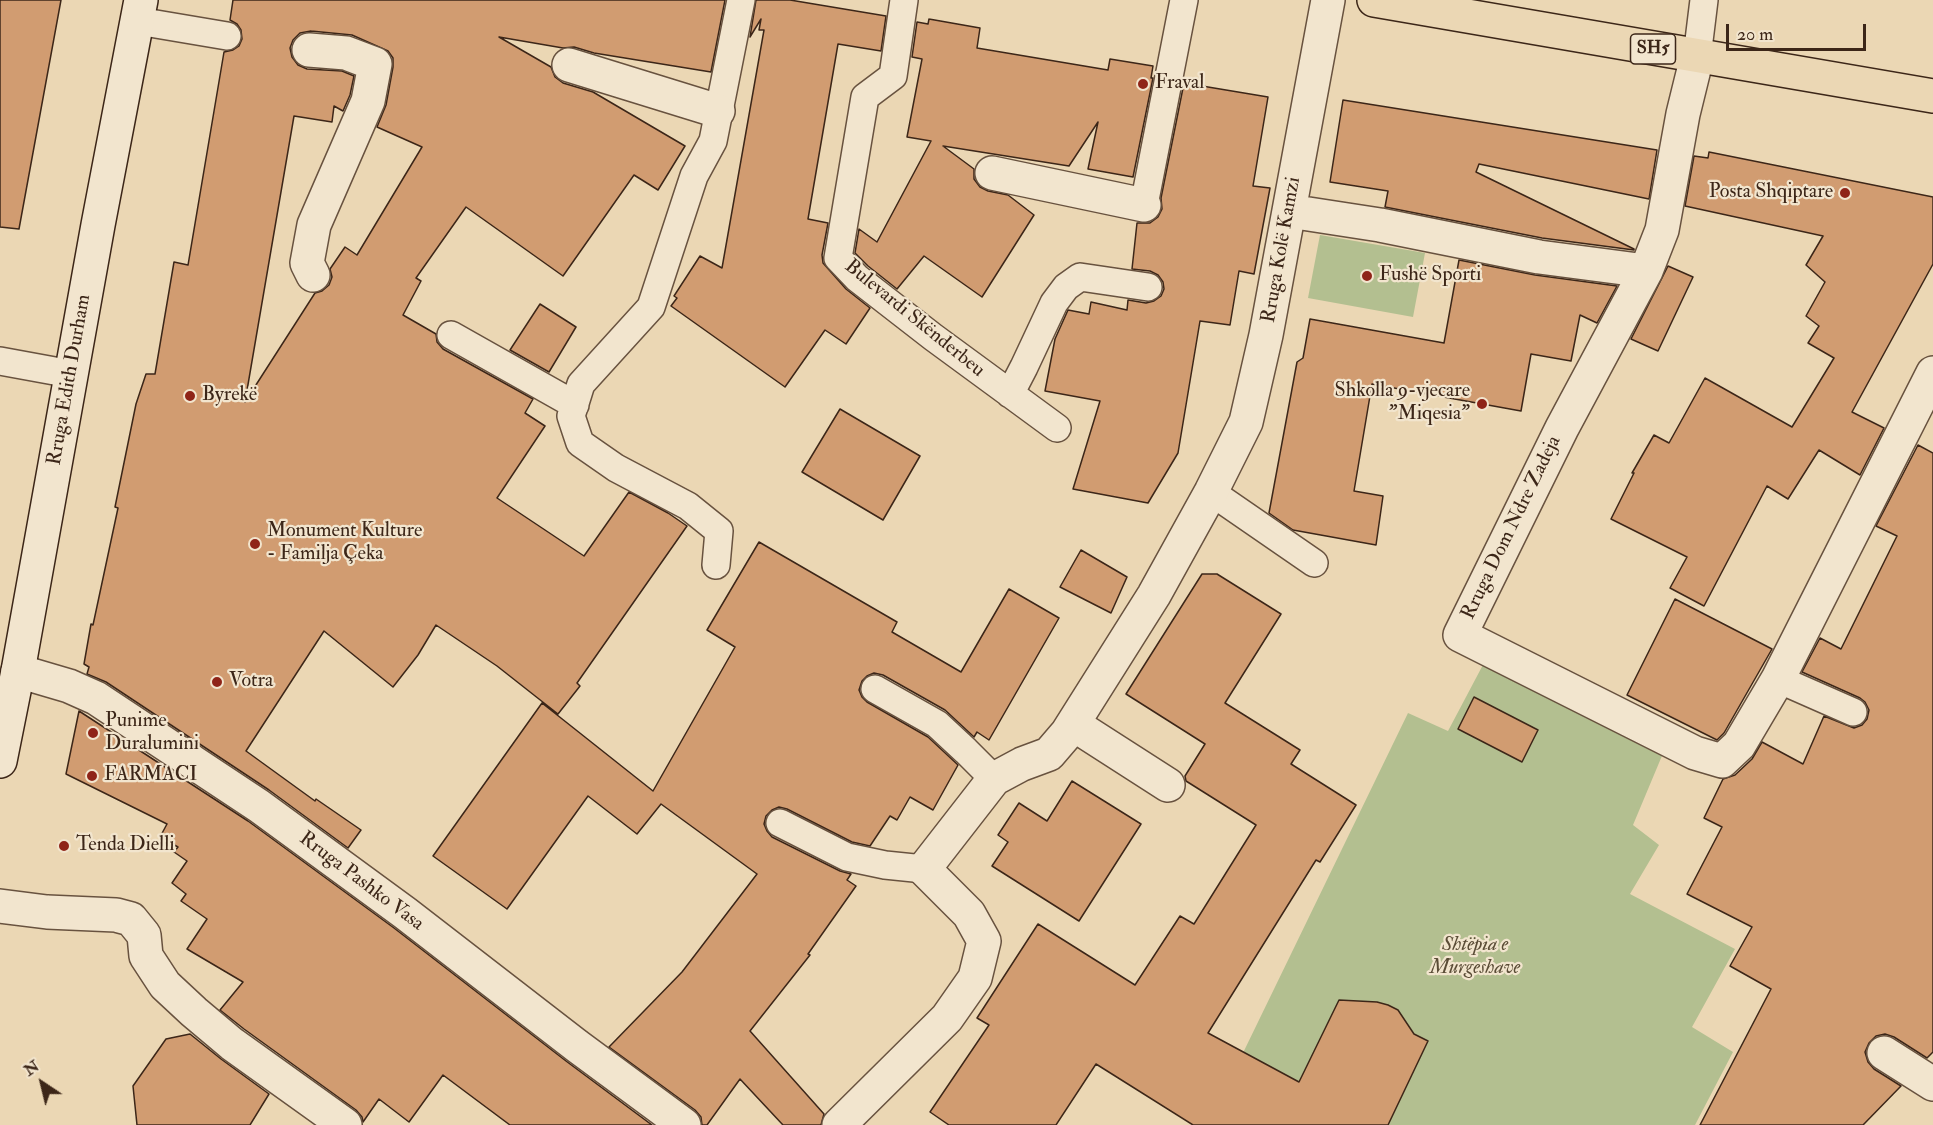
<!DOCTYPE html>
<html>
<head>
<meta charset="utf-8">
<style>
	body { margin:0 }
	#map { position:relative; width:1933px; height:1125px; overflow:hidden; background:#ebd7b4; font-family:"IM FELL Double Pica",serif }
	canvas { display:block }
	.north { position:absolute; left:12px; top:1053px; width:60px; height:60px; -webkit-text-stroke:4px #f2e5ce; paint-order:stroke; rotate:325deg; font-size:16px; font-weight:700; line-height:24px; text-align:center; color:#3c2618 }
	.north::after { content:''; display:block; margin:auto; width:21px; height:27px; background:#3c2618; clip-path:polygon(50% 0,100% 100%,50% 72%,0 100%) }
	.scale { position:absolute; left:1726px; top:24px; width:140px; height:27px; box-sizing:border-box; border:3px solid #3c2618; border-top:0; padding-left:8px; font-size:18px; line-height:21px; white-space:nowrap; color:#3c2618; -webkit-text-stroke:4px #f2e5ce; paint-order:stroke }
</style>
</head>
<body>
<div id="map">
<canvas width="1933" height="1125"></canvas>
<div class="north">N</div>
<div class="scale">20 m</div>
</div>
<script>
const context = document.querySelector('canvas').getContext('2d');
context.lineJoin = 'round';
function fill(path, color) {
  context.fillStyle = color;
  context.fill(path, 'evenodd');
}
function shape(rows) {
  const path = new Path2D();
  for (const r of rows) {
    path.moveTo(r[0], r[1]);
    for (let i = 2; i < r.length; i += 2) path.lineTo(r[i], r[i + 1]);
  }
  return path;
}
function trace(path, color, width, dash) {
  context.strokeStyle = color;
  context.lineWidth = width;
  context.lineCap = dash ? 'butt' : 'round';
  context.setLineDash(dash || []);
  context.stroke(path);
}
function label(font, color, halo, rows, align = 'center') {
  context.font = font + ' "IM FELL Double Pica",serif';
  context.lineWidth = 4.5;
  context.setLineDash([]);
  context.textBaseline = 'middle';
  context.strokeStyle = halo;
  context.fillStyle = color;
  for (const [text, x, y, turn = 0] of rows) {
    context.save();
    context.translate(x, y);
    context.rotate((+turn || 0) * Math.PI / 180);
    context.textAlign = isNaN(turn) ? turn : align;
    if (halo) context.strokeText(text, 0, 0);
    context.fillText(text, 0, 0);
    context.restore();
  }
}
fill(shape([
	[1320,235,1425,253,1413,317,1308,298],
	[1485,661,1664,751,1633,825,1659,845,1630,894,1735,949,1692,1027,1733,1052,1695,1125,1208,1125,1408,713,1448,731]
]), '#b3bf90');
const building = shape([
	[0,0,61,0,19,229,0,227,0,0],
	[233,0,725,0,711,72,594,53,574,47,563,48,499,37,551,67,555,77,563,83,593,92,685,146,658,190,634,175,563,276,466,207,416,278,421,281,403,315,436,334,437,342,443,349,533,399,525,413,545,426,497,498,584,556,629,492,668,513,687,526,577,683,580,686,558,714,497,666,436,625,418,655,393,687,324,631,246,751,315,801,316,799,361,830,348,848,269,790,106,682,87,674,89,667,84,664,91,624,93,625,118,508,115,507,136,404,146,374,155,374,174,262,188,265,224,52,233,50,239,46,242,39,241,30,237,24,230,20,233,0],
	[311,31,352,35,388,51,393,58,393,67,386,105,377,127,422,147,357,255,345,247,330,269,332,277,329,285,322,291,315,293,245,402,294,116,332,122,334,106,343,111,350,95,354,76,342,71,307,69,298,65,292,57,290,48,293,40,300,33,311,31],
	[756,0,790,0,886,16,881,51,838,44,808,219,828,223,822,255,823,263,846,289,870,308,846,344,825,330,785,387,671,306,677,298,674,296,700,256,722,268,764,30,759,30,761,19,750,37,756,0],
	[929,19,980,28,977,48,1108,70,1110,59,1153,66,1151,78,1153,78,1133,177,1088,169,1098,122,1069,166,943,146,974,169,974,179,980,187,988,191,1008,195,1034,215,982,297,924,256,897,289,868,266,855,253,859,229,877,242,931,141,907,137,922,59,912,57,917,22,928,24,929,19],
	[1184,83,1268,97,1253,186,1270,188,1254,274,1239,271,1230,325,1200,321,1178,453,1148,503,1073,489,1100,401,1045,391,1055,339,1068,310,1089,314,1091,302,1127,310,1128,300,1146,303,1154,301,1161,296,1164,289,1163,282,1158,275,1150,271,1132,269,1137,223,1150,223,1158,217,1162,209,1161,198,1184,83],
	[1343,100,1657,150,1649,199,1479,164,1476,172,1634,249,1634,250,1542,238,1385,207,1388,191,1330,182,1343,100],
	[1709,152,1933,197,1933,264,1852,412,1884,428,1860,475,1819,450,1788,499,1767,486,1704,606,1670,588,1687,557,1611,519,1634,473,1632,473,1654,435,1669,443,1705,378,1792,427,1834,358,1808,343,1819,326,1806,316,1825,282,1806,265,1823,236,1685,206,1694,156,1708,158,1709,152],
	[1459,260,1535,275,1617,286,1597,323,1580,315,1571,361,1531,354,1521,411,1372,384,1354,491,1383,496,1376,545,1293,530,1269,513,1297,362,1303,358,1310,319,1444,343,1459,260],
	[1668,266,1693,277,1658,351,1631,339,1668,266],
	[540,304,576,327,549,372,510,350,540,304],
	[840,409,920,456,883,520,802,472,840,409],
	[1918,445,1933,453,1933,1052,1927,1058,1894,1037,1885,1034,1876,1036,1869,1043,1865,1052,1868,1062,1874,1069,1901,1086,1863,1125,1700,1125,1771,989,1730,966,1752,927,1687,894,1722,827,1704,818,1723,779,1735,775,1752,759,1762,742,1803,764,1824,716,1854,728,1862,725,1867,719,1869,710,1865,702,1860,698,1802,672,1820,638,1841,649,1897,536,1876,526,1918,445],
	[759,542,897,622,892,632,961,672,1009,589,1059,618,989,740,977,732,974,737,945,710,883,675,874,673,867,676,862,681,859,690,862,697,867,702,928,737,958,765,933,810,910,797,897,820,890,816,870,846,852,842,787,809,779,807,772,810,766,816,764,824,767,831,772,837,840,871,851,874,847,880,856,886,808,954,810,955,750,1031,824,1114,821,1125,783,1125,740,1079,707,1125,702,1125,701,1117,695,1110,609,1047,682,972,757,874,661,804,637,834,588,796,507,909,433,856,542,703,653,791,735,647,707,630,759,542],
	[1081,550,1127,577,1111,613,1060,587,1081,550],
	[1202,574,1217,574,1281,614,1225,703,1300,750,1291,764,1356,805,1320,862,1316,860,1208,1033,1299,1082,1339,1000,1377,1002,1388,1005,1398,1010,1414,1034,1428,1041,1388,1125,1193,1125,1096,1064,1056,1125,949,1125,930,1112,989,1025,977,1018,1038,924,1135,985,1180,916,1194,924,1256,825,1186,781,1185,776,1205,744,1126,694,1202,574],
	[1675,599,1772,649,1724,733,1717,740,1627,695,1675,599],
	[1474,697,1538,730,1522,762,1458,729,1474,697],
	[79,711,248,821,394,928,566,1061,652,1125,510,1125,443,1075,409,1122,379,1099,363,1122,362,1117,356,1110,244,1029,220,1010,243,982,187,949,207,919,181,901,186,894,172,883,187,861,174,852,178,847,160,837,167,824,66,774,79,711],
	[1072,781,1141,824,1079,921,992,866,1008,842,998,835,1019,803,1047,821,1072,781],
	[190,1034,221,1059,269,1094,250,1125,137,1125,133,1086,166,1039,190,1034]
]);
fill(building, '#d19c71');
trace(building, '#3c2618', 1.5);
const lane = shape([
	[904,0,893,76,865,97,838,258,857,278,933,337,1057,428],
	[138,21,227,36],
	[1697,57,1704,0],
	[1144,205,1184,0],
	[451,335,575,405],
	[0,361,71,374],
	[1010,394,1024,367,1054,303,1066,287,1080,277,1148,287],
	[1211,492,1314,563],
	[716,565,719,531,688,506,616,468,580,443,571,416,581,384,651,307,694,176,713,141,741,0],
	[1778,679,1853,712],
	[875,689,937,724,966,751,994,779],
	[780,823,847,857,885,865,924,869]
]);
const street = shape([
	[309,50,346,53,375,64,368,101,314,225,307,263,313,275],
	[1697,57,1683,114,1662,230,1646,271,1562,428,1460,635,1695,753,1722,761,1739,745,1778,679,1933,373],
	[569,65,718,111],
	[992,173,1144,205],
	[1289,211,1380,225,1539,257,1646,271],
	[18,671,69,686,96,698,259,806,405,913,577,1046,684,1125],
	[1073,724,1168,785],
	[0,906,47,912,116,915,131,919,144,935,146,956,165,985,194,1012,232,1044,345,1125],
	[1884,1053,1933,1084],
	[839,1125,947,1018,975,978,984,941,969,914,924,869,994,779,1022,764,1049,754,1067,733,1154,595,1211,492,1246,422,1266,335,1328,0]
]);
const secondary = shape([
	[0,761,18,671,98,225,141,0]
]);
const primary = shape([
	[1374,0,1933,96]
]);
trace(lane, '#68523f', 30);
trace(street, '#68523f', 36);
trace(secondary, '#3c2618', 36);
trace(primary, '#3c2618', 36);
trace(lane, '#f2e5ce', 27);
trace(street, '#f2e5ce', 33);
trace(secondary, '#f2e5ce', 33);
trace(primary, '#ebd7b4', 33);
for (const [x, y, r, color] of [
	[1143,84,6,"#8f2418"],
	[1845,193,6,"#8f2418"],
	[1367,276,6,"#8f2418"],
	[190,396,6,"#8f2418"],
	[1482,404,6,"#8f2418"],
	[255,544,6,"#8f2418"],
	[217,682,6,"#8f2418"],
	[93,733,6,"#8f2418"],
	[92,776,6,"#8f2418"],
	[64,846,6,"#8f2418"]
]) {
  const dot = new Path2D();
  dot.arc(x, y, r, 0, 2 * Math.PI);
  context.fillStyle = color;
  context.fill(dot);
  trace(dot, '#f2e5ce', 2);
}
for (const [x, y, w] of [
	[1653,49,45]
]) {
  const box = new Path2D();
  box.roundRect(x - w / 2, y - 15, w, 30, 4.5);
  context.fillStyle = '#f2e5ce';
  context.fill(box);
  trace(box, '#3c2618', 1.5);
}
label('bold 18px', '#3c2618', null, [
	["SH5",1653,49]
]);
label('20px', '#3c2618', '#f2e5ce', [
	["Fraval",1155,84],
	["Posta Shqiptare",1833,193,"right"],
	["Fushë Sporti",1379,276],
	["Shkolla 9-vjecare",1470,392,"right"],
	["\"Miqesia\"",1470,415,"right"],
	["Byrekë",202,396],
	["Monument Kulture",267,532],
	["- Familja Çeka",267,555],
	["Votra",229,682],
	["Punime",105,722],
	["Duralumini",105,745],
	["FARMACI",104,776],
	["Tenda Dielli",76,846]
], 'left');
label('20px', '#3c2618', '#f2e5ce', [
	["Rruga Kolë Kamzi",1282,250,-80],
	["Bulevardi Skënderbeu",914,319,39],
	["Rruga Edith Durham",70,380,-80],
	["Rruga Dom Ndre Zadeja",1512,528,-64],
	["Rruga Pashko Vasa",361,882,37]
]);
label('italic 20px', '#5a4c36', '#f2e5ce', [
	["Shtëpia e",1475,946],
	["Murgeshave",1475,969]
]);
</script>
</body>
</html>
